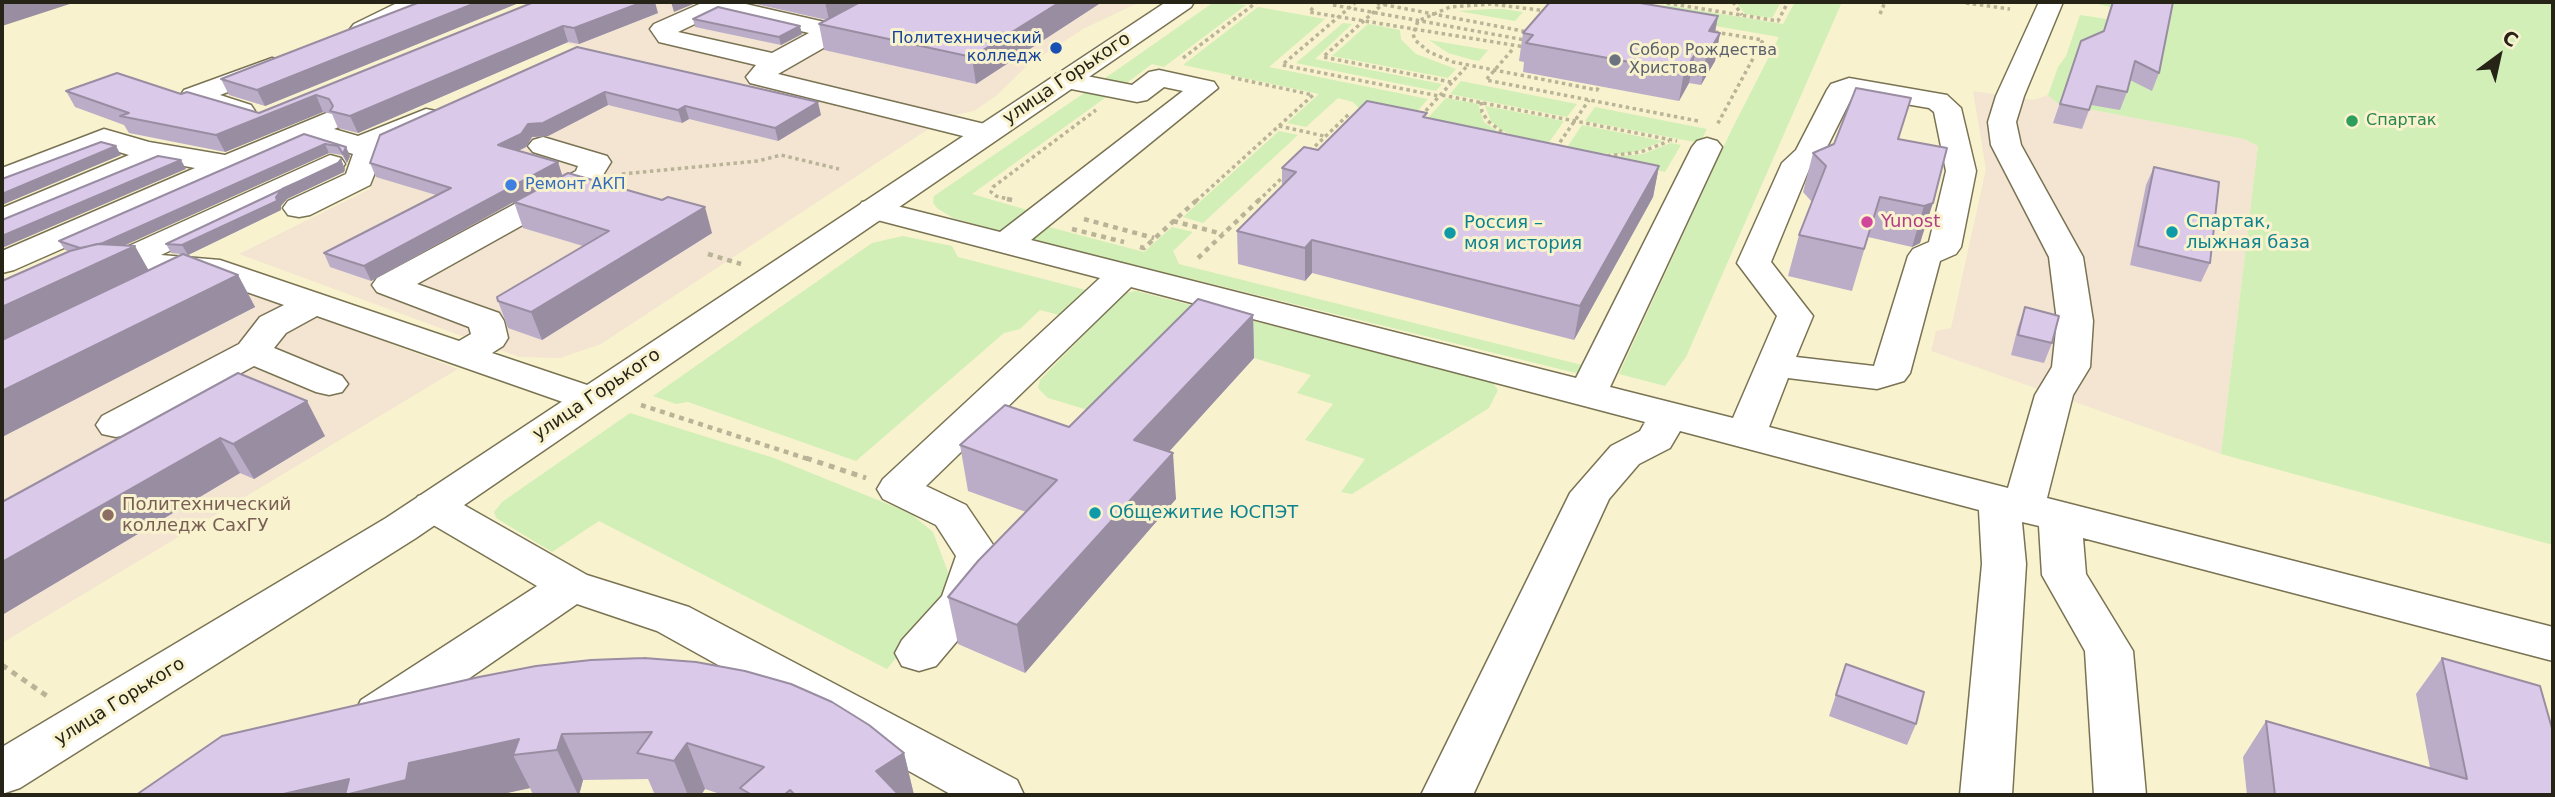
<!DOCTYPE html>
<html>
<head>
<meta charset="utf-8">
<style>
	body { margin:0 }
	#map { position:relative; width:2555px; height:797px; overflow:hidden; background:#f9f2ce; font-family:"DejaVu Sans",sans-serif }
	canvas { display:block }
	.frame { position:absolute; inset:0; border:4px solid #262417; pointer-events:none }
	.north { position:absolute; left:2464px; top:21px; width:70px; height:70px; -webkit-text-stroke:5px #f9f2ce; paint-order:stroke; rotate:33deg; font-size:19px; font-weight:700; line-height:28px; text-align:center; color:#262417 }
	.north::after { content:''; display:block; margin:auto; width:24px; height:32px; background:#262417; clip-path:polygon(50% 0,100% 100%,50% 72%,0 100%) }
</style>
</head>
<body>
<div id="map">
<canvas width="2555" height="797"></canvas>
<div class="frame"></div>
<div class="north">С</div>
</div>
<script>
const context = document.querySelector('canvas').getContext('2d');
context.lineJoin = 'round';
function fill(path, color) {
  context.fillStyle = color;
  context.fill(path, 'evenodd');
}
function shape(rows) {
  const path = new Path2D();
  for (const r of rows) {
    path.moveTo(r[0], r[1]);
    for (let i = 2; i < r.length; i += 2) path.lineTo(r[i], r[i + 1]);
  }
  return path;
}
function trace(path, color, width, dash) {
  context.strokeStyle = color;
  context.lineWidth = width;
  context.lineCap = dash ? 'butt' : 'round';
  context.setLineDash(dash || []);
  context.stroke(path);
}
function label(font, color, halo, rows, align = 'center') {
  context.font = font + ' "DejaVu Sans",sans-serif';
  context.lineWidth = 6;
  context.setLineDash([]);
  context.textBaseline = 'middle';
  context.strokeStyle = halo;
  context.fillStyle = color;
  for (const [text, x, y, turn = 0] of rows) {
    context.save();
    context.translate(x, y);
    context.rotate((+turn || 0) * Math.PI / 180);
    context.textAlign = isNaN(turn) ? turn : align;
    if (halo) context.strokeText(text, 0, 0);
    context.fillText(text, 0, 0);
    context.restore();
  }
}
fill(shape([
	[574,2,1140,2,1083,29,1028,65,996,96,974,111,954,115,916,110,899,121,930,128,601,344,560,358,519,357,239,254,370,189,382,148,591,50,510,30],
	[1973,91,2034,100,2048,95,2057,103,2244,139,2258,146,2221,454,1931,351,1936,331,1951,328,1986,169],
	[221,280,458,369,2,643,2,386]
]), '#f3e5d2');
fill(shape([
	[1214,2,1246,5,1164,67,1152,64,1124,85,1101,81],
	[1736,2,1781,2,1772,18,1745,14],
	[1795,2,1842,2,1686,357,1665,386,1619,374,1730,133,1779,37,1658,16,1666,5,1783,24],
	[2090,2,2553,2,2553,545,2221,454,2258,146,2244,139,2057,103,2048,95,2058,67,2066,56,2080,15,2107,19,2110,7],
	[1258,7,1325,19,1269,67,1428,99,1405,125,1367,117,1353,102,1338,98,1306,127,1287,123,1319,94,1183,65],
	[1490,9,1503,9,1523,12,1515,21,1458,11],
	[1343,23,1352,24,1315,59,1442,84,1436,91,1296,63],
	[1368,24,1400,30,1401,39,1416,54,1456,69,1448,78,1332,56],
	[1429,40,1488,50,1479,61,1473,60,1448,53],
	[1461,81,1577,104,1567,117,1450,94],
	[1087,91,1109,95,972,194,1031,211,1004,232,953,218,937,208,933,203,934,196],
	[1446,98,1478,104,1484,122,1510,140,1424,122],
	[1485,106,1564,121,1545,148,1501,130,1491,121],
	[1595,107,1707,129,1700,143,1585,121],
	[1582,125,1663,141,1638,151,1619,154,1564,152],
	[1279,131,1298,135,1203,223,1183,217],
	[1671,143,1681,145,1665,172,1599,158,1643,154],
	[1049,227,1144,252,1172,227,1193,232,1173,251,1179,264,1586,366,1583,372,1576,373,1033,240],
	[903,236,952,246,958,257,1086,290,1059,315,1040,310,1020,329,1004,333,856,461,688,402,676,404,653,396,872,243],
	[1136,291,1492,382,1498,390,1489,408,1352,494,1341,492,1365,459,1305,440,1333,404,1297,393,1311,375,1200,342,1124,421,1048,398,1038,388,1040,380,1125,293],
	[630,413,774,458,910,513,933,532,948,572,947,591,938,607,887,669,599,521,552,552,496,518,494,512,502,502]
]), '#d1efb6');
const minor = shape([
	[399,2,430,2,427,7,372,34,363,37,354,34,350,29,354,24,399,2],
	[704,2,737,2,829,23,868,2,898,2,895,7,778,74,997,127,1001,133,997,139,987,142,750,83,746,77,756,65,659,42,650,29,654,24,704,2],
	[720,12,809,33,772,53,678,32,720,12],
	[2039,2,2063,2,2024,96,2016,122,2021,145,2083,257,2093,321,2090,367,2073,395,2047,498,2553,627,2553,661,2083,538,2086,574,2133,651,2146,795,2094,795,2085,651,2042,575,2039,526,2022,522,2026,564,2012,795,1960,795,1982,564,1979,510,1680,431,1670,448,1639,464,1609,499,1473,795,1421,795,1570,493,1611,446,1640,431,1645,422,1131,287,926,486,966,505,1000,555,986,603,979,615,936,666,919,671,902,666,895,653,902,640,942,596,956,556,936,525,883,499,877,489,883,479,1100,278,862,216,857,209,862,202,873,200,1000,232,1183,91,1164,87,1147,100,1137,102,1056,86,1053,80,1056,74,1066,72,1132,85,1149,72,1159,70,1214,82,1218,88,1031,240,1576,378,1692,147,1697,141,1707,138,1717,141,1722,147,1610,387,1733,418,1777,316,1737,263,1782,163,1796,150,1827,90,1831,84,1849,78,1947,95,1961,108,1976,171,1961,247,1956,254,1940,261,1910,373,1904,381,1877,389,1788,378,1769,427,2008,488,2035,395,2052,367,2057,321,2049,257,1991,145,1988,122,1996,96,2039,2],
	[1853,95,1929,108,1934,112,1946,171,1929,242,1913,249,1908,256,1874,366,1796,357,1813,316,1771,262,1810,167,1823,155,1853,95],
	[272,58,281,60,285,66,281,72,220,95,251,105,255,111,251,117,241,119,231,117,184,102,180,96,184,90,272,58],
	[382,90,392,92,396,98,392,104,334,129,358,136,426,109,436,111,440,117,436,123,382,147,384,150,370,185,310,215,299,217,288,215,283,208,288,201,346,174,353,154,309,140,14,270,2,273,2,251,195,168,163,162,2,229,2,208,129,155,106,148,2,188,2,168,104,129,149,142,225,155,382,90],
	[543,137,607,156,611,162,598,183,417,284,499,313,504,321,508,338,503,346,492,353,605,391,610,399,605,407,591,411,577,407,317,316,286,333,274,348,342,376,348,384,342,392,329,395,316,392,254,366,130,434,116,437,102,434,96,425,102,416,239,344,260,317,284,305,204,277,116,274,66,286,14,311,2,314,2,291,43,271,109,255,330,155,341,158,345,164,341,170,161,255,220,260,459,341,471,334,469,327,377,292,372,285,377,278,576,171,578,166,533,152,528,146,533,140,543,137],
	[433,492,448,496,587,575,689,607,1017,780,1024,795,952,795,657,631,577,604,397,728,379,733,361,728,354,714,361,700,537,586,418,516,412,506,418,496,433,492]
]);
const major = shape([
	[1166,2,1194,2,1191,7,416,538,20,788,2,794,2,747,386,518,1166,2]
]);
trace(minor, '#797353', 3);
trace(major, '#797353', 3);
trace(shape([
	[1356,2,1282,65,1439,96],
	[1370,2,1528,32],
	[1385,2,1323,57,1451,82],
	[1660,2,1778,21,1788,2],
	[1733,2,1742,15],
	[1959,2,2010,9],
	[1333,5,1525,40],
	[1313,8,1309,12,1525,47],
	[1547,11,1491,4,1450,7,1418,21,1413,34,1415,40,1429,52,1453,62,1597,90,1599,86],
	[1880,14,1885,2],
	[1715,32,1763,40,1717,125],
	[1512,50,1486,80,1698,121],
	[1183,58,1257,2],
	[1442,95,1677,141],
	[1481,102,1482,112,1488,121,1507,136],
	[1421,116,1468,65],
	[1279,126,1324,136],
	[1556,148,1589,100],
	[1310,151,1349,114],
	[1607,156,1641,152,1669,141],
	[622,174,758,161,781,155,839,169],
	[1012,200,996,196,991,192,993,187,1096,110],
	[1196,201,1313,95,1230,77],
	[1258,201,1286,174]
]), '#b9b497', 3.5, [3.5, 3.5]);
trace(shape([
	[1007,199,1012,200],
	[1084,219,1154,238],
	[1173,221,1223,234],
	[1072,229,1124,242],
	[1140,247,1144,248,1198,199],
	[708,254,741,264],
	[1198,258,1260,199],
	[641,405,811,460]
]), '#b9b497', 4.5, [5, 5]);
trace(shape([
	[806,458,866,478],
	[2,665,47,696]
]), '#b9b497', 5, [6, 6]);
fill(minor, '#fff');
fill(major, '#fff');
fill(shape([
	[420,2,521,2,265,106,229,95,221,79],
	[534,2,658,13,579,44,568,42,358,133,338,128,332,114,323,112,225,152,129,133,124,125,75,107,66,91,181,94,259,113],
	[747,2,1102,2,976,84,824,50,819,24,827,20],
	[2112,2,2173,2,2159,73,2152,91,2130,80,2127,92,2120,110,2091,105,2082,129,2053,123,2081,41,2103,32],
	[1718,16,1715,32,1720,33,1715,61,1701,85,1689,83,1679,101,1523,72,1524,62,1519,61,1523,33],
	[693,19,802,34,781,45,695,27],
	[577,47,821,115,778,141,689,119,682,123,608,105,548,136,532,137,526,147,518,151,558,162,562,175,712,233,542,340,508,328,498,301,583,246,523,228,514,202,371,281,330,267,324,253,436,195,376,177,370,163],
	[1427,118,1659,166,1653,197,1574,340,1312,273,1305,281,1238,264,1237,231,1282,186,1282,168,1318,150],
	[304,134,346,147,350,156,347,163,342,155,329,153,124,245,149,270,238,275,255,307,2,437,2,281,68,251,65,250,59,241],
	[1899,139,1947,148,1920,243,1912,247,1868,237,1852,291,1788,276,1799,235,1812,202,1803,192,1813,153],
	[2154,167,2210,263,2201,282,2130,265,2146,185],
	[345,169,344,172,287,199,281,206,281,210,188,255,171,253,166,244],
	[2025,307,2052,343,2044,363,2011,355,2018,327],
	[1253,315,1254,358,1168,452,1176,499,1025,673,958,644,948,597,1026,512,968,491,960,445,1069,427],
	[238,373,325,436,254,479,240,473,2,615],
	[2442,658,2553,795,2247,795,2243,757,2266,721,2430,768,2416,694],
	[1846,664,1916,724,1907,745,1829,716],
	[479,677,904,753,914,795,723,795,705,789,701,795,655,795,648,779,583,780,579,795,533,795,530,788,498,795,136,795]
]), '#bbadc8');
fill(shape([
	[2,2,76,2,2,26],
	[478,2,521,2,265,106,257,90],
	[643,2,655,2,658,13,579,44,574,28],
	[671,2,698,2,674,12],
	[825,2,863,2,829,20],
	[1060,2,1102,2,976,84,972,57],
	[1718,16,1713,43,1709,31],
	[563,26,568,42,358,133,350,116],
	[800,26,802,34,781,45,779,37],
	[1720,33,1715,61,1701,85,1706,57],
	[1695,54,1689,83,1679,101,1684,72],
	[605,92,608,105,548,136,532,137,526,147,503,158,498,145,528,124],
	[316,95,323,112,225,152,216,135],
	[818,102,821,115,778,141,775,128],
	[685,106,689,119,682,123,678,110],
	[325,144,329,153,108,253,80,248],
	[116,146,121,155,2,205,2,194],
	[346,147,350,156,347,163,343,154],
	[341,159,345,169,344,172,287,199,281,206,281,210,188,255,182,245,276,197,282,189,340,163],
	[181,160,186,169,2,248,2,236],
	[558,162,562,175,371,281,364,266],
	[1659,166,1653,197,1574,340,1580,306],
	[1933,203,1920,243,1912,247,1924,206],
	[705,207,712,233,542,340,531,312],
	[1312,240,1312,273,1305,281,1305,248],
	[135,246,153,278,2,350,2,307],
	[238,275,255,307,2,437,2,391],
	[1253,315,1254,358,1138,486,1134,440],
	[307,401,325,436,254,479,233,444],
	[220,438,240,473,2,615,2,562],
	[1173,453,1176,499,1025,673,1017,625],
	[562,734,583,780,579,795,578,795,557,750],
	[519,739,513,755,530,788,498,795,279,795,409,763],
	[687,743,705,789,701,795,688,795,674,761],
	[904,753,914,795,883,795,876,771]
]), '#998da2');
const building = shape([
	[420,2,478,2,257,90,221,79,420,2],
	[534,2,643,2,574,28,563,26,350,116,330,111,333,106,329,99,316,95,216,135,120,116,129,113,66,91,117,73,181,94,187,92,259,113,534,2],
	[860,2,1060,2,972,57,819,24,860,2],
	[1550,2,1634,2,1718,16,1709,31,1720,33,1706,57,1695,54,1684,72,1526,43,1533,35,1523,33,1550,2],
	[2113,2,2173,2,2159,73,2135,61,2127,92,2097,86,2089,110,2060,104,2081,41,2104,31,2113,2],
	[718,7,800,26,779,37,693,19,718,7],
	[577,47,818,102,775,128,685,106,678,110,605,92,543,123,528,124,521,134,498,145,558,162,364,266,324,253,451,188,370,163,380,135,577,47],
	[1856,88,1911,98,1898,139,1947,148,1933,203,1924,206,1880,197,1864,249,1799,235,1826,166,1813,153,1834,144,1856,88],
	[1367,101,1427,113,1423,117,1659,166,1580,306,1312,240,1305,248,1237,231,1296,172,1282,168,1304,147,1318,150,1367,101],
	[304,134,346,147,343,154,338,146,325,144,103,243,80,248,59,241,304,134],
	[101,142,116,146,2,194,2,179,101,142],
	[158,156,181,160,2,236,2,220,158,156],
	[341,159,340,163,282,189,276,197,277,201,182,245,166,244,338,163,341,159],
	[2154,167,2219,182,2210,263,2138,246,2154,167],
	[568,173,662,200,668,197,705,207,531,312,498,301,497,297,609,231,514,202,568,173],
	[97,244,135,246,2,307,2,281,70,251,97,244],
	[183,254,238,275,2,391,2,340,183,254],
	[1198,299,1253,315,1134,440,1173,453,1017,625,948,597,978,561,1057,480,960,445,1005,405,1069,427,1198,299],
	[2025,307,2059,316,2052,343,2018,335,2025,307],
	[238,373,307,401,233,444,220,438,2,562,2,502,238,373],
	[644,658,696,662,745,671,791,684,832,702,869,725,904,753,876,771,899,795,795,795,790,790,784,795,752,795,740,788,764,767,687,743,674,761,637,753,652,732,562,734,557,750,513,755,519,739,409,763,406,780,345,795,349,779,279,795,136,795,222,736,479,677,536,666,591,660,644,658],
	[2442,658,2540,686,2553,732,2553,795,2275,795,2266,721,2467,779,2442,658],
	[1846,664,1924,692,1916,724,1836,695,1846,664]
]);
fill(building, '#dac9e8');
trace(building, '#998da2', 2);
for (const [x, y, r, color] of [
	[1056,48,7,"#1a4fb4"],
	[1615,60,7,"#6b7280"],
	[2352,121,7,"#2e9e5b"],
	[511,185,7,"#3f7fe0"],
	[1867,222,7,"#d1479c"],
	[2172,232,7,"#0f9aa8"],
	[1450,233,7,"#0f9aa8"],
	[1095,513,7,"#0f9aa8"],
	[108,515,7,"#8d6e63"]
]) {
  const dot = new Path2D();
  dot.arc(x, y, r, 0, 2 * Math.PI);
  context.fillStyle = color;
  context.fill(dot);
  trace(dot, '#f9f2ce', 2.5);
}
label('16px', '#164399', '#f9f2ce', [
	["Политехнический",1042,39],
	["колледж",1042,57]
], 'right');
label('16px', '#5b616d', '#f9f2ce', [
	["Собор Рождества",1629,51],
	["Христова",1629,69]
], 'left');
label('16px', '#27864d', '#f9f2ce', [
	["Спартак",2366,121]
], 'left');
label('16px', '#366cbe', '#f9f2ce', [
	["Ремонт АКП",525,185]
], 'left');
label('18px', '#262417', '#f9f2ce', [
	["улица Горького",1067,79,-34],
	["улица Горького",597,395,-34],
	["улица Горького",120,702,-32]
]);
label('18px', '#b23c85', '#f9f2ce', [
	["Yunost",1881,222]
], 'left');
label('18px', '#0d838f', '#f9f2ce', [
	["Спартак,",2186,222],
	["лыжная база",2186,243],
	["Россия –",1464,223],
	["моя история",1464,244],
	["Общежитие ЮСПЭТ",1109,513]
], 'left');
label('18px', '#785e54', '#f9f2ce', [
	["Политехнический",122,505],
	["колледж СахГУ",122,526]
], 'left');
</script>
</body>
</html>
